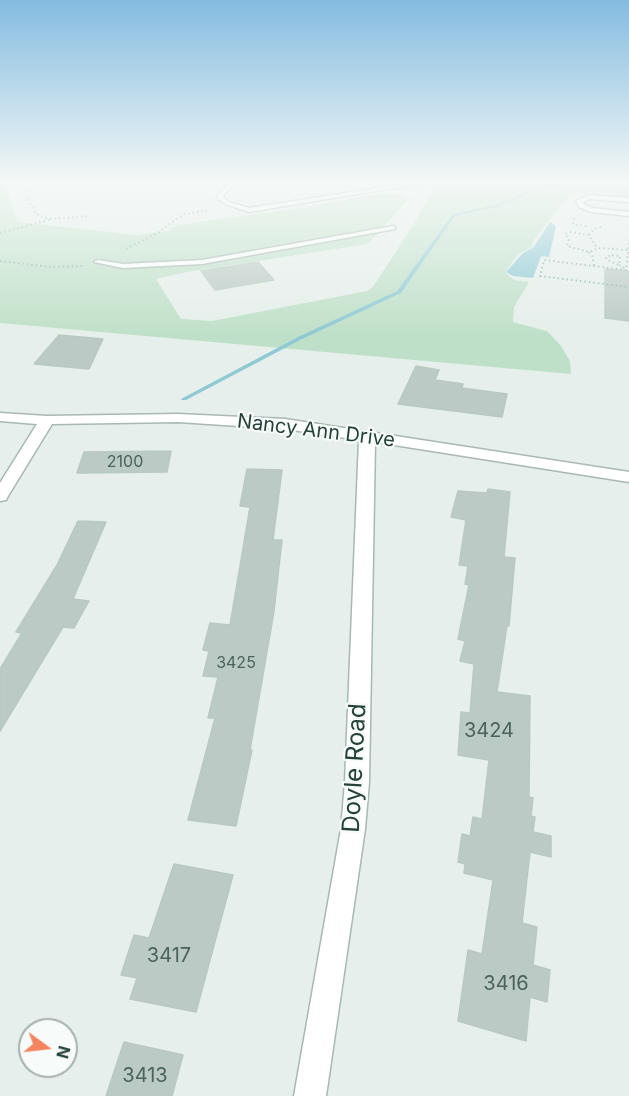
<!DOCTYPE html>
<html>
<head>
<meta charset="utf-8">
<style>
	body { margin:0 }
	#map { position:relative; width:629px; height:1096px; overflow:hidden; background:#e6efeb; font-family:Inter,sans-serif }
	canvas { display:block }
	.north { position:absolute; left:18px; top:1018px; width:60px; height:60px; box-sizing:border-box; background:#f7fbf9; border:2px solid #a3b1ad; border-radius:50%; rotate:105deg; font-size:16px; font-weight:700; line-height:24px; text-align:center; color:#24423a }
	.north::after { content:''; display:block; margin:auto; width:21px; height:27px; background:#f4845f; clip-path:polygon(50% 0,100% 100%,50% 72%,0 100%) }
</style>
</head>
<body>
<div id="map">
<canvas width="629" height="1096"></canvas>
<div class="north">N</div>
</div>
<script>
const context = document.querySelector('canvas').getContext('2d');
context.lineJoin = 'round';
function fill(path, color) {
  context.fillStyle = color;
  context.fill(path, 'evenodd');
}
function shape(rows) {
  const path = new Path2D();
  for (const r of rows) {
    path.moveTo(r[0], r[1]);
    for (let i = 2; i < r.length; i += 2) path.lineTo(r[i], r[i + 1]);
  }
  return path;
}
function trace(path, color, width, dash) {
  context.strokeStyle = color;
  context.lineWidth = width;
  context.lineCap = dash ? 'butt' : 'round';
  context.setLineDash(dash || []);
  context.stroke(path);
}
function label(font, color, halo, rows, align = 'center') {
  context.font = font + ' Inter,sans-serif';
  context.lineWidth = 4.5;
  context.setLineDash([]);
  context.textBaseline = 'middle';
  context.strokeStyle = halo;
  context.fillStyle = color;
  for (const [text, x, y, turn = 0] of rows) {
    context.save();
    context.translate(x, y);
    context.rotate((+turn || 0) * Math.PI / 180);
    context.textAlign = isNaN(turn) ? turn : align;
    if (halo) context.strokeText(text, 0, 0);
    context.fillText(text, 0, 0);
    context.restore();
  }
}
fill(shape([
	[0,183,5,183,17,222,137,235,168,231,175,226,199,222,309,207,380,193,397,194,406,197,405,199,409,198,368,244,187,272,156,279,181,319,212,321,367,291,373,287,414,224,436,183,629,183,629,197,585,192,571,195,563,202,534,240,531,248,518,254,505,272,514,280,529,282,514,307,513,322,547,331,561,346,570,361,571,374,0,323]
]), '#bfe0c8');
fill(shape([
	[550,222,556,226,549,257,541,256,533,278,513,276,506,272,523,253,533,248]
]), '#8ec9d4');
fill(shape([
	[558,183,565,183,535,191,497,207,455,216,401,293,302,339,186,400,182,400,181,399,298,337,397,291,453,214,495,205,533,189,558,183]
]), '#8ec9d4');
const building = shape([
	[258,262,274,280,215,290,201,271,258,262],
	[605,269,629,271,629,321,605,318,605,269],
	[59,335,103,339,89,369,34,364,59,335],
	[416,366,439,370,435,380,463,384,462,388,507,394,502,417,398,404,416,366],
	[171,451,167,472,77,473,84,452,171,451],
	[247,469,282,470,273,540,282,540,274,611,250,750,252,750,236,826,188,820,215,718,208,718,218,677,203,676,209,651,203,650,210,623,230,625,250,507,240,506,247,469],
	[488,489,510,492,504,557,515,558,509,626,507,626,497,692,530,696,529,797,533,798,531,816,535,817,533,832,551,836,551,857,530,852,522,923,537,927,533,965,550,970,547,1002,530,997,526,1041,458,1021,468,950,482,954,493,880,464,873,465,864,458,862,462,834,470,836,473,817,482,819,489,760,458,755,461,712,470,713,474,664,460,661,465,641,458,639,469,585,465,584,468,566,459,565,466,520,451,517,458,491,487,493,488,489],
	[78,521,106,522,73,599,89,601,74,628,63,627,0,731,0,669,22,633,16,632,57,565,78,521],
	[174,864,233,875,196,1012,130,999,137,978,121,975,134,935,149,938,174,864],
	[124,1042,183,1055,172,1096,106,1096,124,1042]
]);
fill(building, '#bbcac4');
trace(building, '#b8c9c2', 1.5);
const lane = shape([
	[229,183,236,183,225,193,223,197,229,202,249,208,409,183,424,183,249,212,225,204,217,198,220,191,229,183],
	[588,195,629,198,629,202,589,199,582,203,592,208,629,212,629,216,591,212,579,207,576,201,588,195],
	[393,226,395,227,395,229,202,264,123,268,94,262,98,260,123,264,202,260,393,226]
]);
const street = shape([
	[0,413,47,416,178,414,285,419,629,472,629,482,375,442,369,782,365,829,326,1096,294,1096,341,829,345,782,359,440,285,429,178,422,52,424,8,496,6,500,0,501,0,483,37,424,0,421,0,413]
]);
trace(lane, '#a8b8b2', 3);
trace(street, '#a8b8b2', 3);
trace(shape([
	[20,183,34,211,39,216,52,219,88,216],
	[574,218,573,224,587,226],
	[601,227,594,229,589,235,595,245,599,248,628,250],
	[0,233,52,219],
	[589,235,569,232,565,234,569,239,567,246,589,252,599,248],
	[629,243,626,270,544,260,540,276,629,287],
	[126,249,159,232,184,214,210,210],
	[589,252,593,257,594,266],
	[612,255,620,256,619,265,607,260,606,257,612,255],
	[0,261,51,267,83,266],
	[619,265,626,269]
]), '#86b3a5', 2, [1.5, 3]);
fill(lane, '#fff');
fill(street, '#fff');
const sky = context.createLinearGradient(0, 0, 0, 336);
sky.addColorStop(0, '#84bce0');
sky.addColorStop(0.54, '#f4f8f6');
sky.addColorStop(1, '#f4f8f600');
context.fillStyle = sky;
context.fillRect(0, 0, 629, 336);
label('16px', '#4a645c', null, [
	["2100",125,462],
	["3425",236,663]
]);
label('20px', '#24423a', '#f7fbf9', [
	["Nancy Ann Drive",316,431,7]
]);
label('20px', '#4a645c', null, [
	["3424",489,731],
	["3417",169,956],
	["3416",506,984],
	["3413",145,1076]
]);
label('24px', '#24423a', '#f7fbf9', [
	["Doyle Road",355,768,-87]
]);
</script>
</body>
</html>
